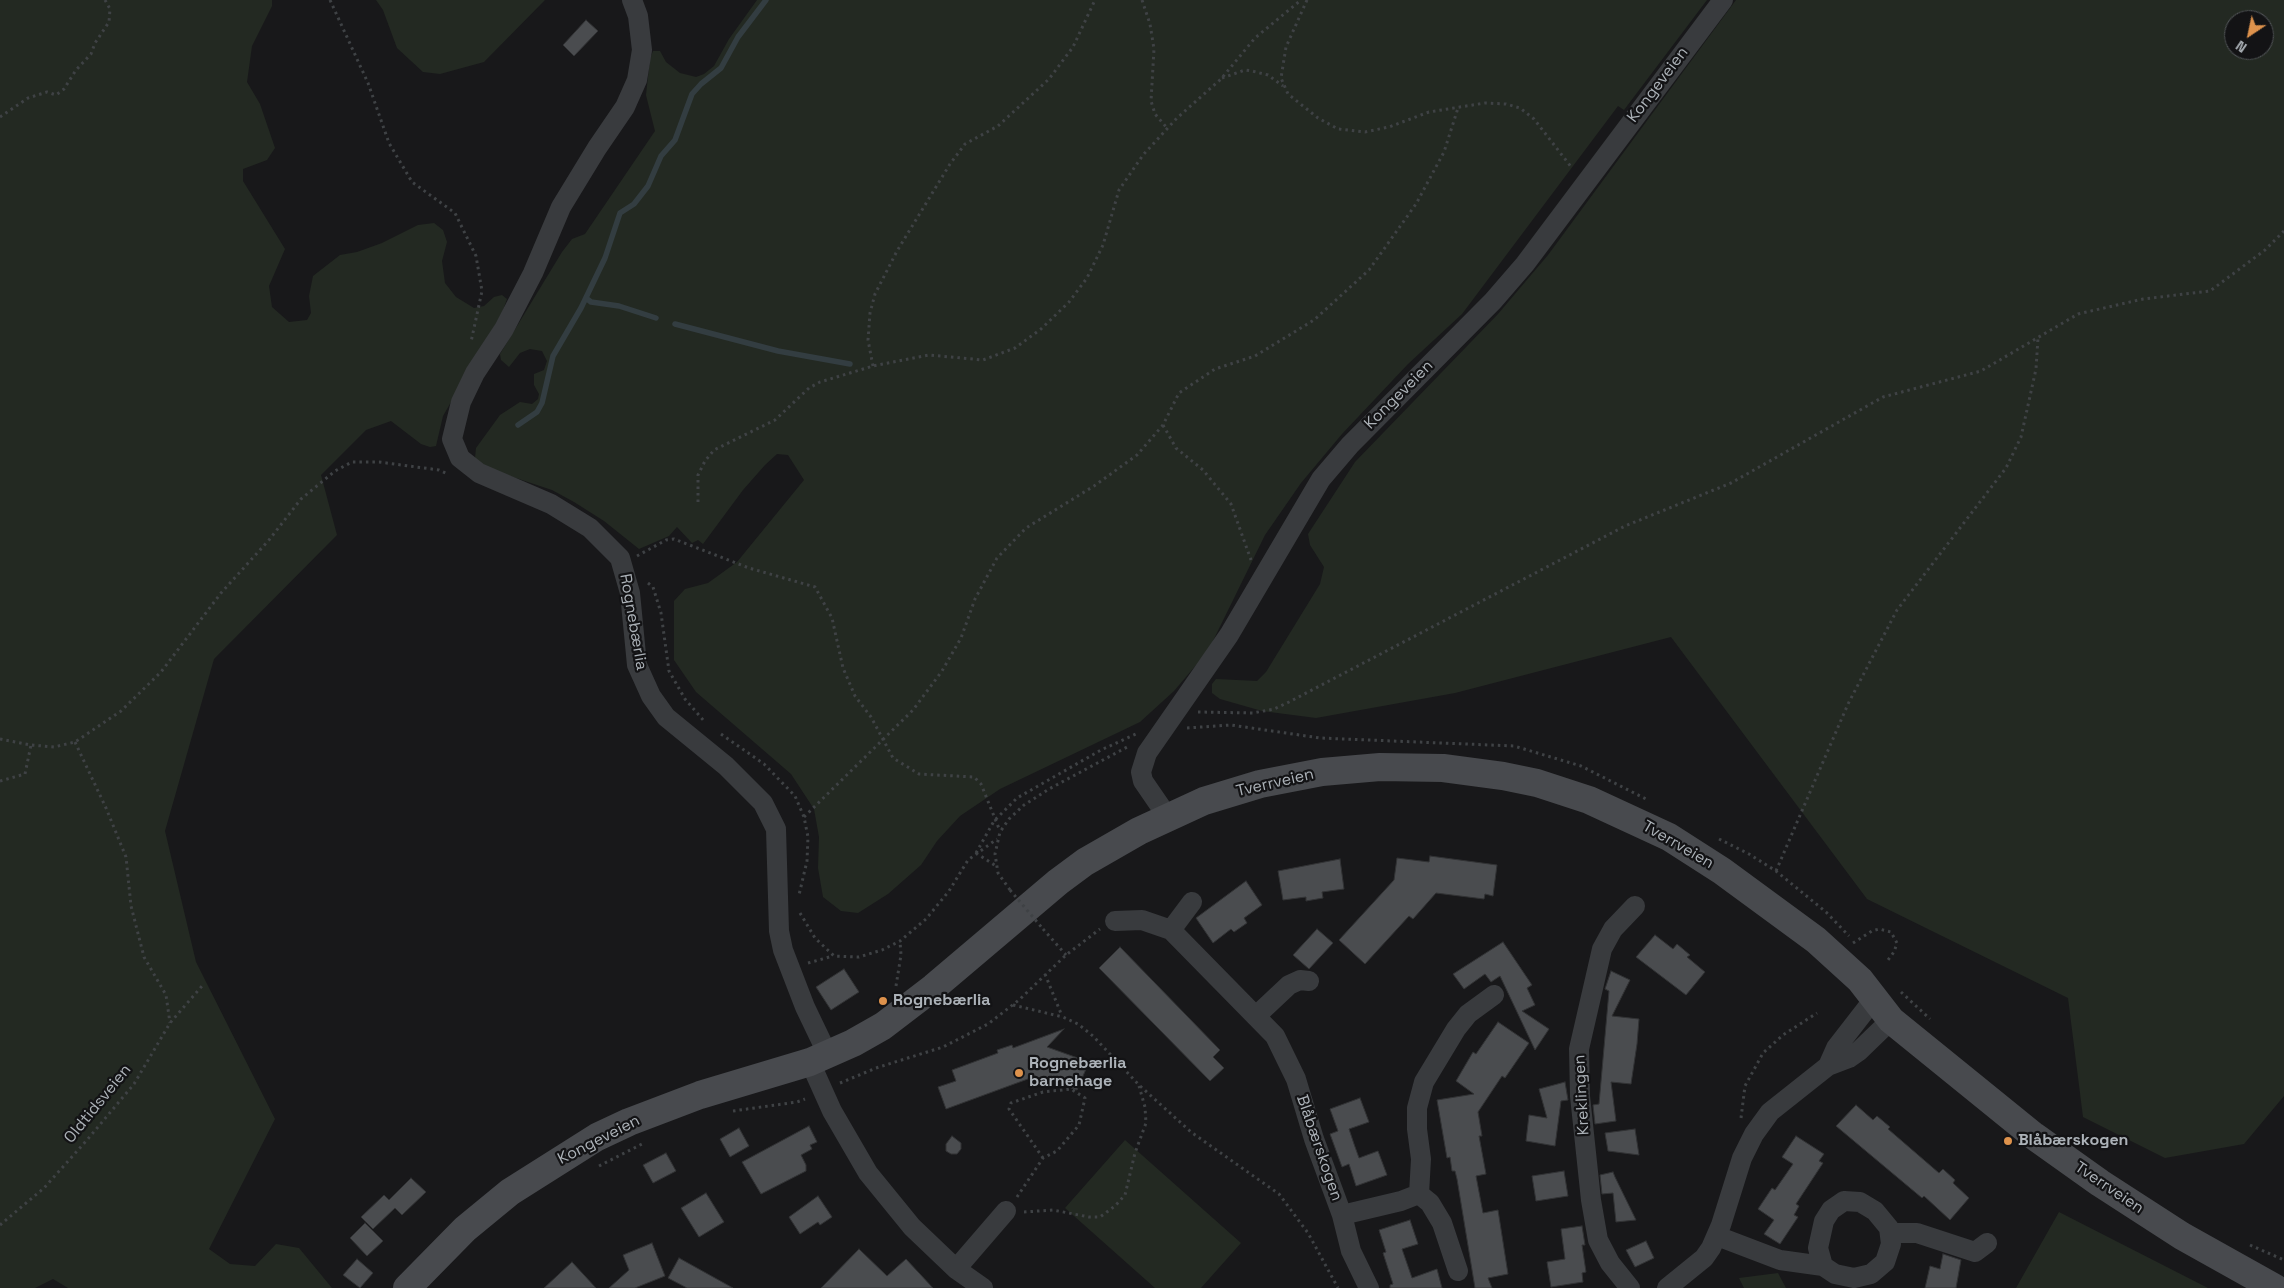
<!DOCTYPE html>
<html>
<head>
<meta charset="utf-8">
<style>
	body { margin:0 }
	#map { position:relative; width:2284px; height:1288px; overflow:hidden; background:#18181a; font-family:"Space Grotesk",sans-serif }
	canvas { display:block }
	.north { position:absolute; left:2224px; top:10px; width:50px; height:50px; box-sizing:border-box; background:#131315; border:1px solid #505356; border-radius:50%; rotate:214deg; font-size:14px; font-weight:700; line-height:20px; text-align:center; color:#acb2b8 }
	.north::after { content:''; display:block; margin:auto; width:18px; height:22px; background:#de924c; clip-path:polygon(50% 0,100% 100%,50% 72%,0 100%) }
</style>
</head>
<body>
<div id="map">
<canvas width="2284" height="1288"></canvas>
<div class="north">N</div>
</div>
<script>
const context = document.querySelector('canvas').getContext('2d');
context.lineJoin = 'round';
function fill(path, color) {
  context.fillStyle = color;
  context.fill(path, 'evenodd');
}
function shape(rows) {
  const path = new Path2D();
  for (const r of rows) {
    path.moveTo(r[0], r[1]);
    for (let i = 2; i < r.length; i += 2) path.lineTo(r[i], r[i + 1]);
  }
  return path;
}
function trace(path, color, width, dash) {
  context.strokeStyle = color;
  context.lineWidth = width;
  context.lineCap = dash ? 'butt' : 'round';
  context.setLineDash(dash || []);
  context.stroke(path);
}
function label(font, color, halo, rows, align = 'center') {
  context.font = font + ' "Space Grotesk",sans-serif';
  context.lineWidth = 4.5;
  context.setLineDash([]);
  context.textBaseline = 'middle';
  context.strokeStyle = halo;
  context.fillStyle = color;
  for (const [text, x, y, turn = 0] of rows) {
    context.save();
    context.translate(x, y);
    context.rotate((+turn || 0) * Math.PI / 180);
    context.textAlign = isNaN(turn) ? turn : align;
    if (halo) context.strokeText(text, 0, 0);
    context.fillText(text, 0, 0);
    context.restore();
  }
}
fill(shape([
	[0,0,272,0,272,6,252,46,247,82,260,104,275,148,267,160,243,169,243,181,285,249,269,286,272,307,289,322,307,320,311,313,309,296,313,276,340,255,357,252,382,243,418,225,434,223,443,230,447,242,442,261,445,283,456,297,474,308,484,306,494,297,502,295,507,299,502,313,443,416,436,446,430,447,421,444,391,421,366,430,321,475,337,535,214,659,165,831,196,962,275,1119,209,1249,230,1264,255,1266,276,1244,299,1248,332,1288,68,1288,53,1279,35,1288,0,1288],
	[376,0,545,0,484,62,440,74,423,72,397,48,383,10],
	[757,0,1707,0,1624,110,1618,106,1462,314,1408,364,1342,434,1301,483,1265,535,1208,651,1174,691,1140,722,1000,789,960,816,937,841,921,865,888,894,858,913,841,911,823,897,818,868,819,837,814,809,791,774,696,692,674,660,674,601,685,589,708,583,737,562,804,480,788,455,777,454,765,465,743,490,703,544,698,540,692,543,677,527,669,536,639,549,604,521,574,502,552,490,483,467,475,458,476,448,500,415,520,402,532,404,538,399,539,394,534,385,534,374,544,370,547,361,542,351,530,349,520,353,509,367,501,360,500,354,562,252,572,239,585,234,655,131,646,95,650,59,653,51,660,51,666,62,680,73,696,77,704,74,714,66,729,39],
	[1736,0,2284,0,2284,1096,2244,1144,2165,1158,2083,1117,2068,998,1867,899,1671,637,1455,693,1316,718,1262,711,1220,699,1212,693,1212,684,1216,679,1257,681,1266,672,1320,584,1324,567,1310,545,1308,534,1355,462,1498,314,1548,255],
	[2234,20,2264,20,2264,50,2234,50],
	[1125,1140,1241,1243,1201,1288,1155,1288,1065,1208],
	[2059,1212,2208,1288,2016,1288],
	[1778,1273,1786,1288,1744,1288,1739,1278]
]), '#232922');
trace(shape([
	[586,298,591,302,619,306,656,318],
	[675,324,778,351,850,364],
	[518,425,537,412,542,403,553,356,581,308,605,258,620,213,634,204,648,186,661,156,675,140,692,94,701,84,721,68,738,37,766,0]
]), '#333d41', 5.5);
const building = shape([
	[586,20,598,31,574,56,563,45,586,20],
	[1430,856,1497,865,1493,896,1485,894,1484,899,1436,893,1413,919,1409,916,1365,964,1339,940,1394,880,1397,858,1429,862,1430,856],
	[1340,859,1344,889,1322,892,1323,898,1306,901,1306,897,1283,900,1278,871,1340,859],
	[1246,881,1262,905,1244,918,1247,923,1234,932,1231,929,1213,943,1196,918,1246,881],
	[1317,929,1333,943,1309,969,1293,955,1317,929],
	[1655,935,1673,949,1677,944,1690,955,1687,957,1705,972,1686,995,1636,957,1655,935],
	[1503,942,1532,985,1527,988,1535,1005,1522,1011,1549,1029,1535,1050,1500,976,1491,982,1485,974,1464,989,1453,974,1503,942],
	[1120,947,1220,1050,1213,1057,1224,1068,1210,1081,1099,968,1120,947],
	[844,969,859,992,831,1010,816,987,844,969],
	[1611,971,1630,980,1612,1016,1639,1019,1637,1044,1631,1084,1611,1082,1616,1121,1595,1124,1593,1105,1599,1104,1609,991,1605,989,1611,971],
	[1498,1022,1529,1043,1505,1078,1502,1076,1478,1112,1482,1136,1479,1136,1486,1174,1476,1176,1483,1213,1498,1210,1508,1274,1488,1278,1492,1288,1475,1288,1457,1179,1455,1171,1452,1171,1450,1157,1447,1158,1437,1100,1474,1094,1456,1081,1473,1052,1476,1054,1498,1022],
	[1064,1029,1047,1047,1089,1062,1077,1090,1048,1080,1038,1083,1036,1076,946,1109,938,1087,956,1081,952,1070,998,1053,997,1050,1012,1045,1013,1048,1064,1029],
	[1565,1082,1568,1100,1561,1101,1555,1146,1526,1141,1529,1115,1547,1118,1539,1089,1565,1082],
	[1360,1098,1369,1122,1349,1129,1354,1144,1359,1158,1378,1151,1387,1175,1356,1186,1349,1164,1342,1167,1330,1134,1338,1131,1330,1109,1360,1098],
	[1856,1105,1873,1120,1877,1116,1890,1127,1888,1129,1939,1173,1943,1169,1955,1180,1953,1183,1969,1198,1950,1220,1924,1196,1922,1198,1836,1126,1856,1105],
	[809,1126,817,1142,810,1145,812,1149,801,1155,806,1165,806,1171,761,1194,742,1162,809,1126],
	[739,1128,749,1146,730,1157,720,1139,739,1128],
	[1635,1129,1639,1155,1608,1151,1605,1133,1635,1129],
	[952,1136,961,1143,961,1149,957,1154,951,1154,946,1151,946,1144,952,1136],
	[1796,1136,1824,1154,1819,1161,1823,1163,1796,1204,1799,1206,1794,1215,1798,1217,1780,1244,1764,1234,1774,1220,1758,1209,1772,1188,1775,1190,1793,1164,1782,1157,1796,1136],
	[666,1153,676,1171,653,1183,643,1165,666,1153],
	[1564,1171,1568,1196,1536,1201,1532,1176,1564,1171],
	[1613,1172,1615,1177,1636,1220,1616,1222,1613,1193,1602,1194,1600,1175,1613,1172],
	[411,1178,426,1192,402,1215,395,1208,373,1229,361,1217,384,1195,389,1200,411,1178],
	[706,1193,724,1222,699,1237,681,1208,706,1193],
	[818,1196,832,1217,820,1225,818,1222,800,1234,789,1217,818,1196],
	[1410,1220,1418,1244,1402,1249,1412,1278,1437,1269,1442,1288,1390,1288,1390,1285,1393,1284,1383,1253,1386,1252,1379,1230,1410,1220],
	[365,1223,383,1241,367,1256,350,1238,365,1223],
	[1582,1226,1585,1245,1582,1245,1586,1272,1582,1273,1583,1282,1551,1287,1547,1262,1565,1259,1561,1229,1582,1226],
	[1646,1241,1654,1258,1635,1267,1626,1250,1646,1241],
	[652,1243,665,1276,635,1288,609,1288,629,1270,623,1255,652,1243],
	[859,1249,887,1276,906,1259,933,1288,821,1288,859,1249],
	[1943,1254,1961,1260,1956,1288,1925,1288,1930,1266,1940,1269,1943,1254],
	[679,1258,733,1288,687,1288,668,1278,679,1258],
	[357,1259,373,1273,360,1288,343,1275,357,1259],
	[572,1262,596,1288,544,1288,572,1262]
]);
fill(building, '#4a4c4f');
trace(building, '#323335', 1);
trace(shape([
	[330,0,368,83,389,143,412,182,455,213,476,256,482,291,471,342],
	[1142,0,1150,24,1154,49,1151,101,1155,114,1167,128],
	[1307,0,1286,47,1281,78,1288,94,1318,118,1338,129,1365,132,1389,127,1429,112,1485,103,1506,104,1520,108,1534,119,1572,168],
	[1222,78,1245,70,1252,71,1268,75,1283,86],
	[0,117,28,98,47,92,56,95,64,89,76,70,91,54,95,43,109,22,110,9,105,0],
	[873,366,868,340,870,313,875,294,897,251,950,164,965,144,998,126,1049,79,1073,47,1095,0],
	[1163,425,1176,448,1203,470,1231,504,1251,560],
	[698,502,698,475,705,461,714,450,775,420,809,388,820,382,873,366,929,355,983,360,1015,348,1041,329,1069,302,1087,278,1103,245,1119,190,1143,155,1177,118,1221,79,1255,38,1301,0],
	[637,556,666,540,674,539,749,568,815,587,832,618,843,668,855,696,871,717,893,758,919,774,974,777,981,784,1000,831],
	[648,583,653,587,661,613,669,671,685,699,704,721],
	[1198,712,1253,713,1274,709,1289,702,1625,526,1731,483,1883,397,1981,371,2078,314,2143,299,2210,291,2265,250,2284,231],
	[1187,728,1231,725,1320,738,1514,746,1581,766,1646,799],
	[721,734,764,764,795,796,804,817,808,837,807,861,799,895],
	[0,739,31,745,54,747,75,742,121,711,161,672,221,593,269,540,301,499,335,471,352,462,379,462,439,470,448,474],
	[75,742,106,808,126,857,131,906,144,957,166,995,170,1023],
	[0,781,25,774,31,745],
	[804,817,913,710,942,671,961,638,975,599,997,558,1026,528,1094,486,1137,455,1163,425,1179,393,1215,369,1255,356,1314,320,1369,270,1416,204,1444,152,1458,108],
	[1719,839,1749,854,1776,871,1826,912,1849,936],
	[976,853,994,821,1017,798,1101,750,1136,734],
	[976,853,996,866],
	[1776,871,1848,704,1897,610,2006,468,2021,437,2036,369,2038,338],
	[1010,890,998,873,995,854,1000,832,1009,819,1024,805,1049,789,1129,746],
	[800,913,815,938,834,956,859,957,882,950,900,941,926,919,949,891,968,860,997,839],
	[1043,929,1066,955],
	[1853,943,1872,931,1879,929,1891,932,1897,943,1894,952,1888,960],
	[808,963,833,956],
	[1045,974,1062,1016],
	[896,986,901,955,900,941],
	[1901,992,1930,1019],
	[1013,1005,1063,1017,1078,1024,1093,1036,1139,1085,1191,1132,1279,1194,1308,1233,1338,1288],
	[840,1083,876,1068,943,1047,988,1024,1019,1000,1066,955,1100,929],
	[733,1111,797,1102,805,1099],
	[1741,1118,1745,1086,1763,1053,1783,1035,1817,1013],
	[599,1166,642,1144],
	[1017,1197,1043,1158,1057,1151,1079,1125,1085,1098,1071,1089,1043,1092,1011,1103,1009,1109,1043,1158],
	[1024,1212,1053,1210,1089,1217,1100,1217,1115,1206,1125,1195,1135,1153,1146,1123,1145,1107,1139,1086],
	[0,1225,44,1188,87,1140,134,1084,170,1023,202,986],
	[2250,1245,2284,1260]
]), '#3f4245', 3, [2.5, 4]);
trace(shape([
	[632,0,638,16,642,50,637,80,625,107,597,148,561,207,533,273,504,329,475,373,461,402,452,439,460,458,479,473,551,504,590,528,620,558,630,593,637,665,651,696,666,717,726,766,763,803,776,829,779,931,783,950,805,1007,828,1055],
	[1167,816,1143,781,1141,772,1147,753,1229,635,1321,479,1350,445,1493,301,1525,264,1723,0],
	[1115,921,1142,920,1171,930,1275,1036,1296,1079,1314,1139,1342,1215,1351,1251,1369,1288],
	[1171,930,1192,902],
	[1256,1016,1289,985,1300,980,1309,981],
	[810,1062,832,1111,868,1173,912,1227,956,1269,983,1288],
	[1828,1066,1836,1048,1874,999],
	[1844,1201,1860,1202,1875,1211,1889,1228,1891,1244,1885,1262,1871,1274,1854,1278,1835,1274,1823,1266,1818,1248,1824,1221,1831,1210,1844,1201],
	[1342,1215,1401,1201,1419,1194],
	[1890,1233,1917,1233,1975,1252,1987,1243],
	[1717,1236,1780,1260,1823,1266],
	[956,1269,1006,1211],
	[1458,1271,1442,1223,1430,1203,1419,1194,1421,1159,1417,1129,1417,1108,1424,1082,1456,1029,1468,1014,1494,995],
	[1630,1288,1610,1263,1598,1240,1591,1200,1580,1096,1579,1049,1602,949,1613,929,1635,906],
	[1667,1288,1704,1258,1711,1248,1721,1225,1742,1158,1754,1134,1770,1112,1828,1066,1849,1058,1859,1051,1891,1020]
]), '#393b3e', 20);
trace(shape([
	[407,1288,465,1229,510,1192,597,1137,629,1122,700,1095,810,1062,853,1043,883,1026,934,987,1058,882,1085,862,1139,831,1204,801,1260,784,1322,772,1380,767,1443,768,1503,776,1537,783,1589,800,1669,837,1722,871,1816,940,1860,980,1891,1020,2034,1136,2100,1183,2182,1236,2275,1288]
]), '#484a4e', 28);
trace(shape([
	[1010,890,1043,929]
]), '#3f4245', 3, [2.5, 4]);
for (const [x, y, r, color] of [
	[883,1001,5,"#de924c"],
	[1019,1073,5,"#de924c"],
	[2008,1141,5,"#de924c"]
]) {
  const dot = new Path2D();
  dot.arc(x, y, r, 0, 2 * Math.PI);
  context.fillStyle = color;
  context.fill(dot);
  trace(dot, '#131315', 2);
}
label('16px', '#acb2b8', '#131315', [
	["Kongeveien",1658,85,-53],
	["Kongeveien",1399,395,-45],
	["Rognebærlia",633,622,80],
	["Tverrveien",1275,783,-13],
	["Tverrveien",1678,845,30],
	["Kreklingen",1582,1095,-93],
	["Oldtidsveien",98,1104,-51],
	["Kongeveien",599,1140,-27],
	["Blåbærskogen",1319,1148,71],
	["Tverrveien",2109,1188,34]
]);
label('bold 16px', '#acb2b8', '#131315', [
	["Rognebærlia",893,1001],
	["Rognebærlia",1029,1064],
	["barnehage",1029,1082],
	["Blåbærskogen",2018,1141]
], 'left');
</script>
</body>
</html>
